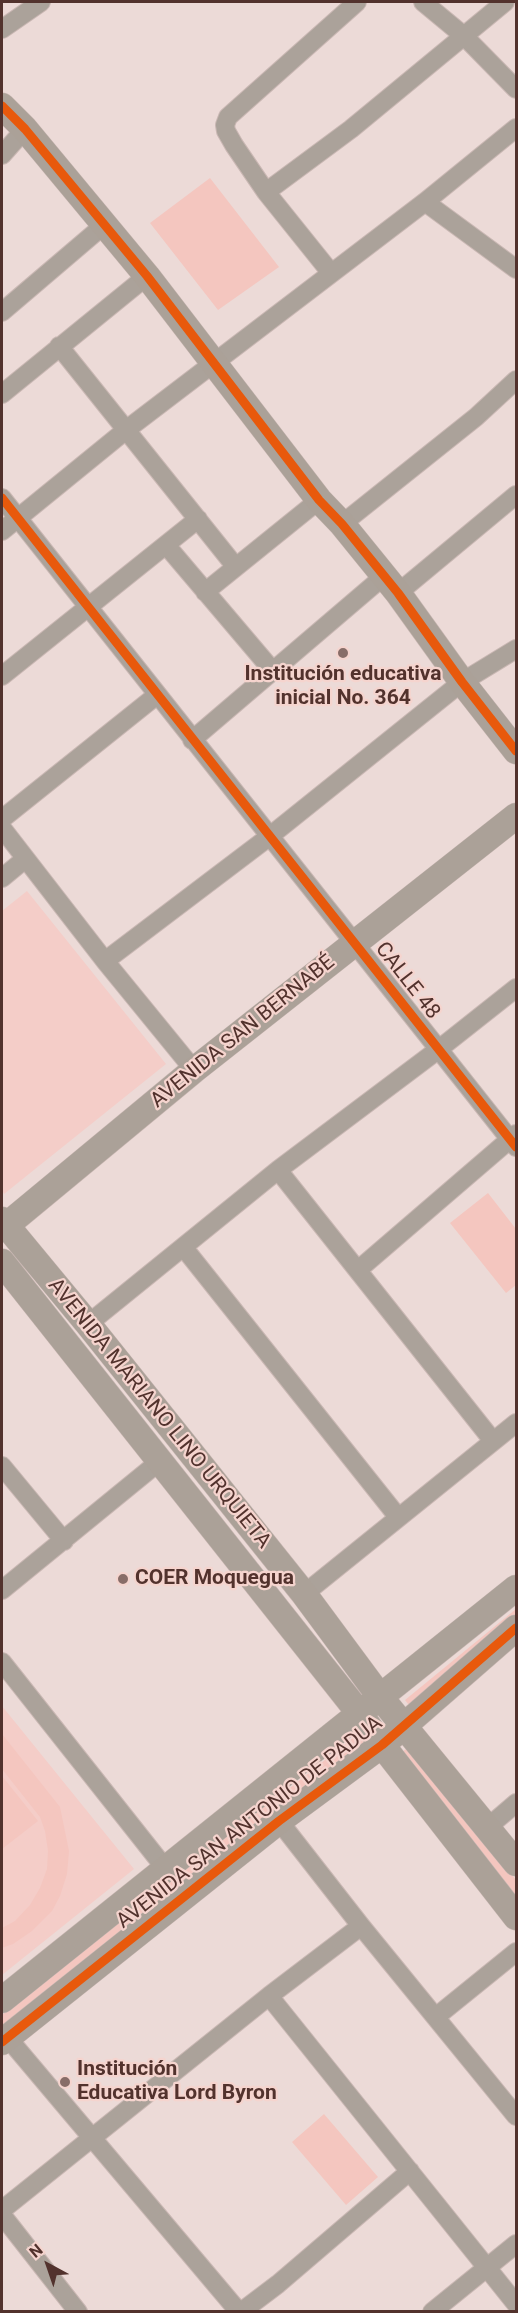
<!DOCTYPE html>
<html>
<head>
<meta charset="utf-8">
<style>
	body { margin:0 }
	#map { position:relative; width:518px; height:2313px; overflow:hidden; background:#ecdad7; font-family:Roboto,sans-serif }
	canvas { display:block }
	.frame { position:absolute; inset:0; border:3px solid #52322d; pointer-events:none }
	.north { position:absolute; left:18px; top:2235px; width:60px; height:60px; -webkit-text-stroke:4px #f5d4ce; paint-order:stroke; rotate:320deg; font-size:16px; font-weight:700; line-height:24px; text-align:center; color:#52322d }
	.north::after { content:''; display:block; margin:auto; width:21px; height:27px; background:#52322d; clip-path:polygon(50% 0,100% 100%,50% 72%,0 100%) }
</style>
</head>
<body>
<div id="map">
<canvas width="518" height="2313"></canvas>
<div class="frame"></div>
<div class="north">N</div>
</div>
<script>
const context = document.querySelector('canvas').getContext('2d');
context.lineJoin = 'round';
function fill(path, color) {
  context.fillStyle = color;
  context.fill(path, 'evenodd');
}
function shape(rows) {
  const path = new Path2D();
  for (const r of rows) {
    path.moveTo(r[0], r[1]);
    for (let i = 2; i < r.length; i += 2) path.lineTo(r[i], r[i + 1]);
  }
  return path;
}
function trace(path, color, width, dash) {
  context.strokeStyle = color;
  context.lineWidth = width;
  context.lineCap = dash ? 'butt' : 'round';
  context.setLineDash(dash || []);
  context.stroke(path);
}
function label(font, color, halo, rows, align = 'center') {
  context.font = font + ' Roboto,sans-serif';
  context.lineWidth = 4.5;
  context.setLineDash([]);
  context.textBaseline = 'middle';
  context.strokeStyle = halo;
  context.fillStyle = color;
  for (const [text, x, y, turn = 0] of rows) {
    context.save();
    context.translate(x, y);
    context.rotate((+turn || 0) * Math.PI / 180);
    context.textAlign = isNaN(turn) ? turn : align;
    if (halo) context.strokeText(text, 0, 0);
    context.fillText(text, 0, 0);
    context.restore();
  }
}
fill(shape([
	[27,891,166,1064,4,1194,2,1190,2,911],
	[2,1706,134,1869,2,1975]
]), '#f4cdc8');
fill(shape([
	[210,178,279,267,218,310,150,223],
	[488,1193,516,1229,516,1285,506,1293,450,1223],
	[516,1609,516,1622,412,1709,405,1700],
	[360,1732,371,1743,281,1809,276,1799],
	[2,1734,60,1807,69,1851,67,1874,60,1896,52,1911,32,1931,13,1944,2,1948,2,1928,15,1921,30,1905,40,1888,47,1869,48,1851,45,1831,40,1817,2,1769],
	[411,1745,516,1880,516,1901,401,1753],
	[2,1776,38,1821,2,1849],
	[266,1805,273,1816,2,2031,2,2015],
	[324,2114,378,2177,346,2205,292,2142]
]), '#f4c6bf');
const street = shape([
	[423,2,464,36,516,89],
	[2,29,41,2],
	[2,155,25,129],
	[266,192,351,129,505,2],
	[425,202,516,269],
	[331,273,266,192,234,145,226,131,225,125,228,117,357,2],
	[2,312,104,225],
	[59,346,235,566],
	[2,394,147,276],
	[2,498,516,1147],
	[342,524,476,417,516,380],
	[2,531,126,430,425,202,516,128],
	[166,545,272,670],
	[205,592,319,500],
	[398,593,516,495],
	[2,676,198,519],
	[192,740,384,576],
	[2,819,157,695],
	[2,828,105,961,194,1070],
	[2,878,25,859],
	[105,961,270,836,462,682,516,649],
	[278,1170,493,1441],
	[184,1248,398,1517],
	[358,1270,516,1134],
	[88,1324,278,1170,439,1049,516,988],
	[2,1466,64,1541],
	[2,1590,160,1461],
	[304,1594,516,1423],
	[2,1662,165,1868],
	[279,1821,361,1926,516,2116],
	[488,1827,516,1803],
	[269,1996,516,2304],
	[437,2016,516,1952],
	[7,2037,239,2312],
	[2,2210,269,1996,361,1926],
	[2,2215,78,2312],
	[241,2312,278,2284,410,2171],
	[432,2312,516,2244]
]);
const secondary = shape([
	[2,106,25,129,147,276,319,500,342,524,398,593,462,682,516,751],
	[2,1220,88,1324,304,1594,381,1698,516,1863],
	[2,1229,194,1070,516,816],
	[2,1262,360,1714,382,1745,516,1917],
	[2,2000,516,1588],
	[2,2042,279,1821,382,1745,516,1628]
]);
trace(street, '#c9b7b3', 20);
trace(secondary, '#c9b7b3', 27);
trace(street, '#aba29a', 18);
trace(secondary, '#aba198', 26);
trace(shape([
	[2,106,25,129,147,276,319,500,342,524,398,593,462,682,516,751],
	[2,498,516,1147],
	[2,2042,279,1821,382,1745,516,1628]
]), '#e8590c', 9);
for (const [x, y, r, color] of [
	[343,653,6,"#886d68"],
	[123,1579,6,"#886d68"],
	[65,2082,6,"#886d68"]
]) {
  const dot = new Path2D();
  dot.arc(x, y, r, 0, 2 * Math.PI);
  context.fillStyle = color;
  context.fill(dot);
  trace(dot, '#f5d4ce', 2);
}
label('bold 21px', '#52322d', '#f5d4ce', [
	["Institución educativa",343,675,"center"],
	["inicial No. 364",343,699,"center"],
	["COER Moquegua",135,1579],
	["Institución",77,2070],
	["Educativa Lord Byron",77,2094]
], 'left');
label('21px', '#52322d', '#f5d4ce', [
	["CALLE 48",407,981,52],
	["AVENIDA SAN BERNABÉ",243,1032,-39],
	["AVENIDA MARIANO LINO URQUIETA",159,1414,51],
	["AVENIDA SAN ANTONIO DE PADUA",250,1823,-38]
]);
</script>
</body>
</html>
